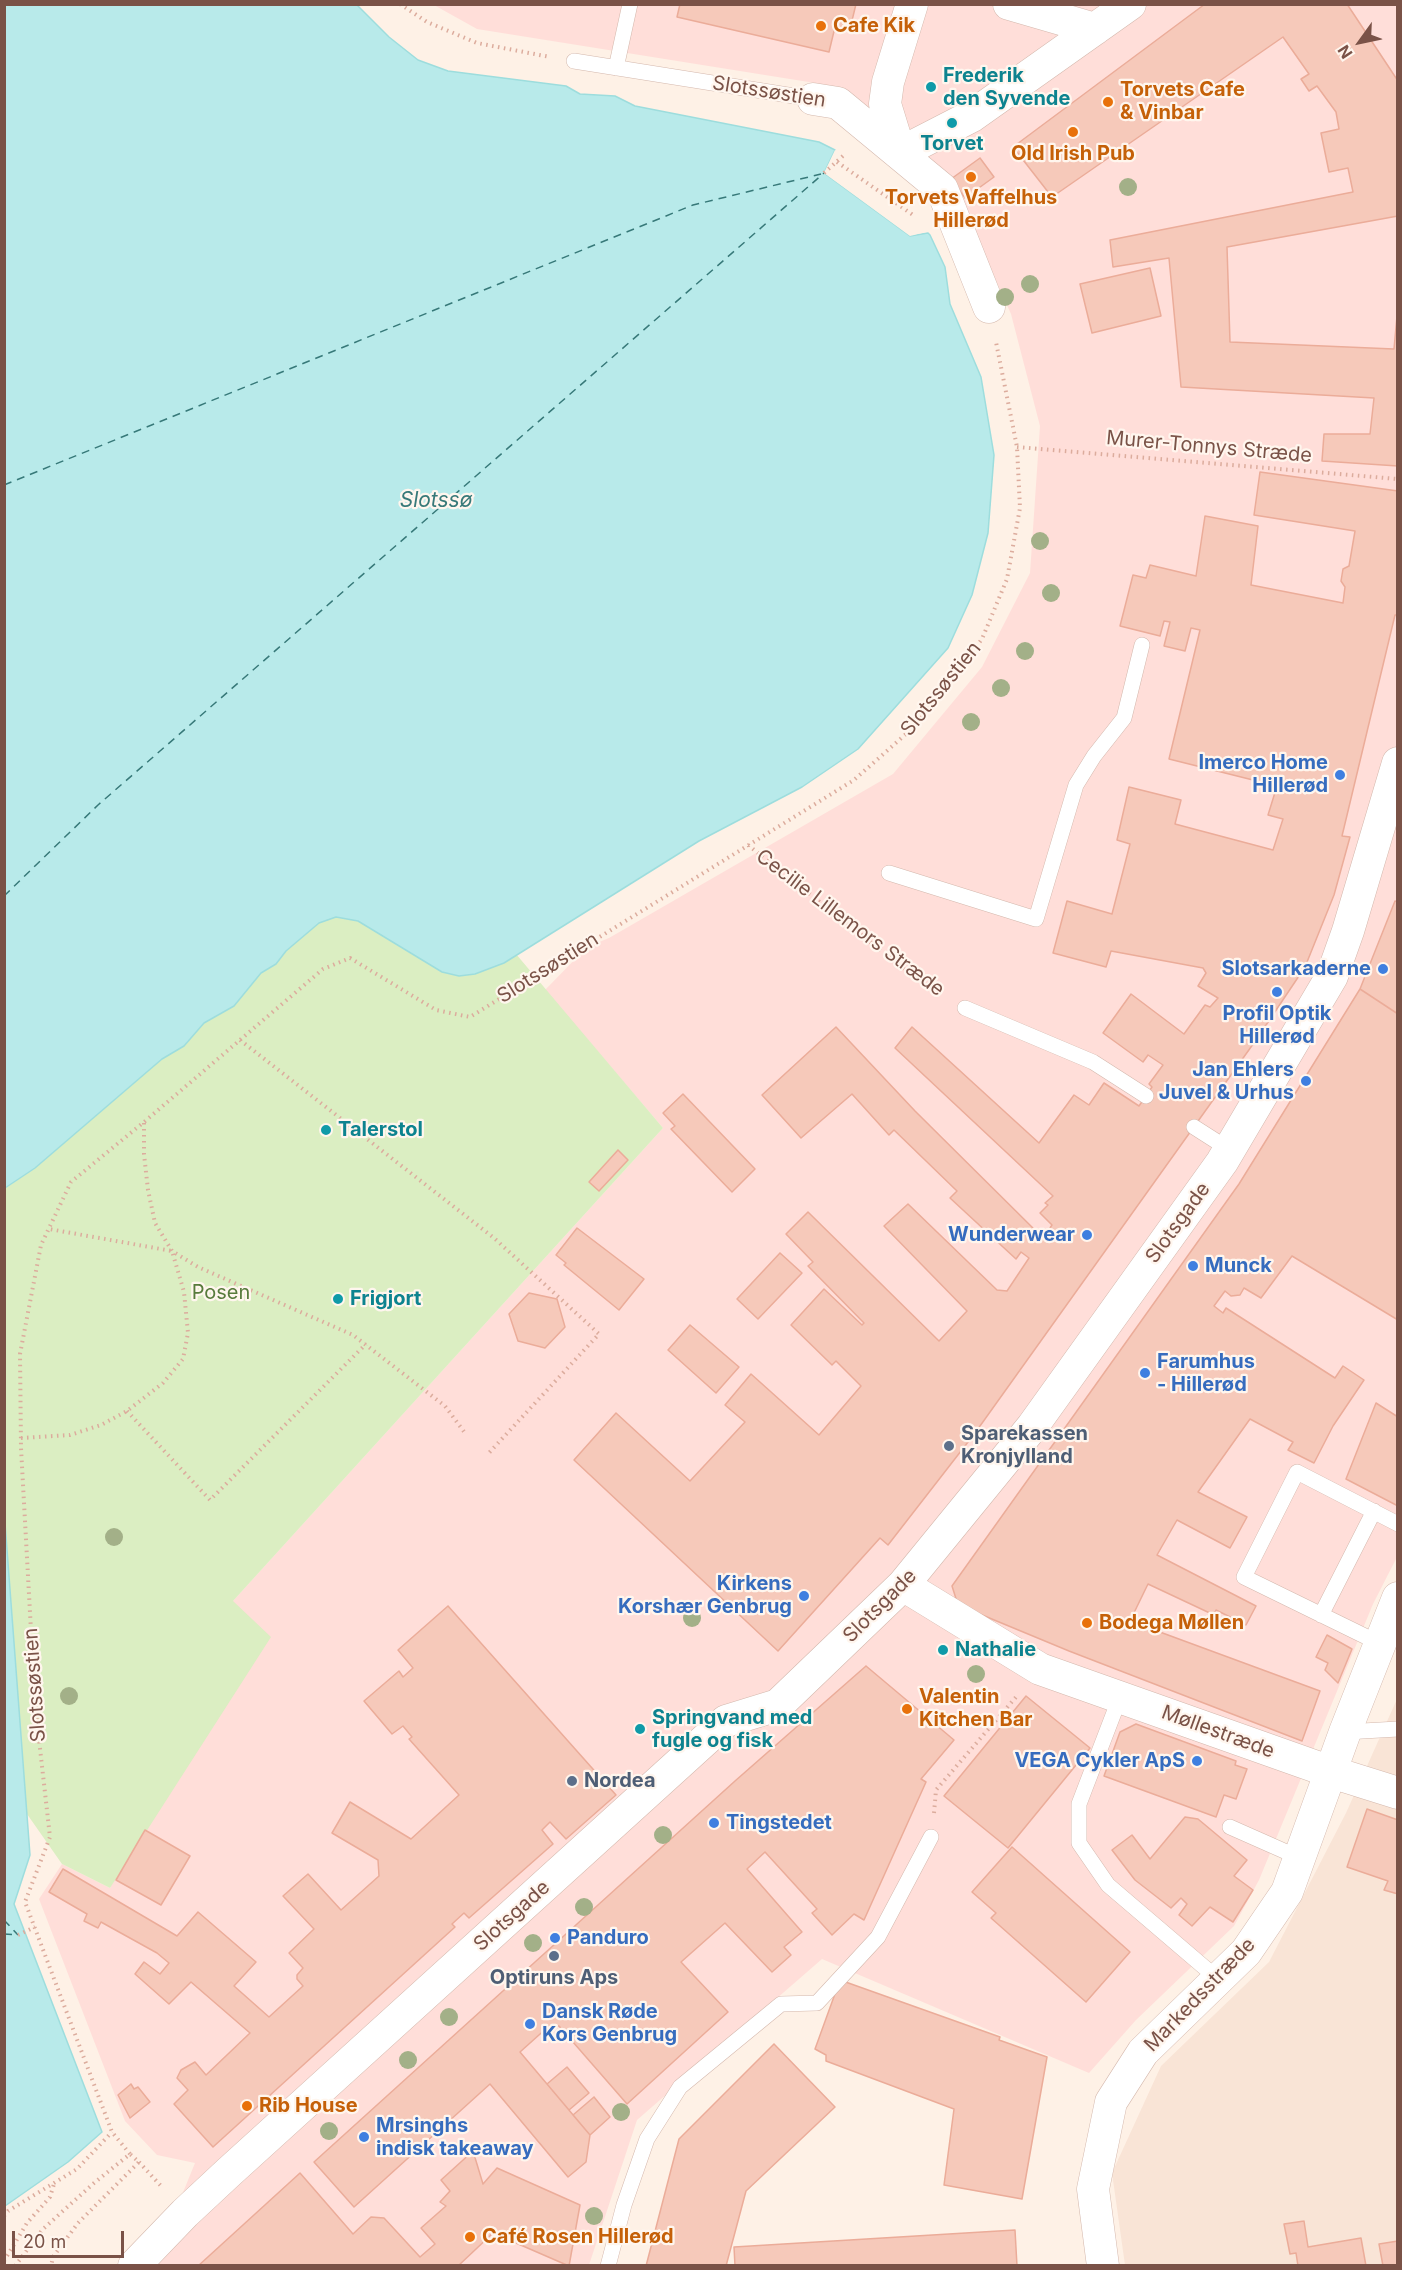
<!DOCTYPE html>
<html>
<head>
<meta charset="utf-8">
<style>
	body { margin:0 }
	#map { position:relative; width:1402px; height:2270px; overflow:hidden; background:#fef1e6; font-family:Inter,sans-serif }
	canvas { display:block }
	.frame { position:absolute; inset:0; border:6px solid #7a5247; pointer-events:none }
	.north { position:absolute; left:1330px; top:12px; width:60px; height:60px; -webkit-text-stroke:4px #fff6ee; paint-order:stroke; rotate:237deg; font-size:16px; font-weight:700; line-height:24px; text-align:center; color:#7a5247 }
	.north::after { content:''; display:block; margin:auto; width:21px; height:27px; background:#7a5247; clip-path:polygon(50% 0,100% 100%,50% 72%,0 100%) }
	.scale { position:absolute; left:12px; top:2231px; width:112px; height:27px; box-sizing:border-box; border:3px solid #7a5247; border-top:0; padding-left:8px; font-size:18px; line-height:21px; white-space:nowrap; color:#7a5247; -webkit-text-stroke:4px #fff6ee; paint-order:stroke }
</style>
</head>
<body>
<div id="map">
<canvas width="1402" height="2270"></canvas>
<div class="frame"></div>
<div class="north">N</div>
<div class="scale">20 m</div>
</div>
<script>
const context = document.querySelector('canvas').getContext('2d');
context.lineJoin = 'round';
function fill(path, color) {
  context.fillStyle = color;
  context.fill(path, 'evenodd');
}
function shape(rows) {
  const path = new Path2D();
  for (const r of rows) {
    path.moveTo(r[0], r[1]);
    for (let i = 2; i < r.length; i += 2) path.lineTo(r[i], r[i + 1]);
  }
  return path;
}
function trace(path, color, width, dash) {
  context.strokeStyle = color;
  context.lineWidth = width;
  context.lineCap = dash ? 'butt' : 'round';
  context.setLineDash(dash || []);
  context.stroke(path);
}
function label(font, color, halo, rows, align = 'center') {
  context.font = font + ' Inter,sans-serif';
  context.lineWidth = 4.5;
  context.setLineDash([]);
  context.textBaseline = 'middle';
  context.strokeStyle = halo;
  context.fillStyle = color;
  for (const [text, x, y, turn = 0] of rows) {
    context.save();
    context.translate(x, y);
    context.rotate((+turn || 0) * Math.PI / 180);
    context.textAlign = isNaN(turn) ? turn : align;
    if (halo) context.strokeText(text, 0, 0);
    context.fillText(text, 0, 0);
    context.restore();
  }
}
fill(shape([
	[1397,1699,1397,2265,1125,2265,1112,2173,1161,2066,1269,1962,1346,1813]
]), '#f9e4d6');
fill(shape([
	[434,5,1397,5,1397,1557,1373,1604,1259,1880,1234,1926,1136,2020,1089,2073,822,1959,637,2120,589,2265,153,2266,195,2163,157,2155,125,2121,39,1899,62,1864,110,1888,232,1602,663,1128,545,990,587,947,609,938,893,774,982,667,1030,573,1040,426,1011,314,949,177,815,83,477,29]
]), '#ffded9');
fill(shape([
	[336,917,358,921,442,972,475,974,504,963,516,954,663,1128,233,1601,271,1637,110,1888,62,1864,27,1814,4,1523,4,1189,35,1168,162,1059,184,1046,204,1023,234,1006,261,973,276,964,286,951,319,923]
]), '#dbeec2');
const water = shape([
	[5,5,357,5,389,37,418,60,448,71,566,86,580,94,615,96,635,106,819,142,835,150,824,173,910,236,928,233,930,235,945,267,950,304,981,377,994,455,988,533,972,595,948,648,858,749,802,787,699,841,504,963,475,974,459,976,442,972,358,921,336,917,319,923,286,951,276,964,261,973,234,1006,204,1023,184,1046,162,1059,35,1168,5,1188,5,5],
	[5,1523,30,1855,14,1904,102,2132,68,2162,5,2206,5,1523]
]);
fill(water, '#b8eaea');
trace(water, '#9ddddd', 1.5);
fill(shape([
	[835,150,837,151,827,172,911,233,930,231,910,236,824,173]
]), '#fef1e6');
trace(shape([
	[4,485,693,205,821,174],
	[4,896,98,805,824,173],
	[4,1920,18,1935],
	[4,1934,17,1935]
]), '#377979', 1.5, [8, 6]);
const building = shape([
	[680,4,856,4,850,29,835,27,829,52,677,17,680,4],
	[1205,4,1347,4,1398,81,1398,216,1227,247,1230,342,1394,349,1398,305,1398,466,1322,461,1324,434,1370,434,1374,398,1181,387,1169,258,1113,267,1110,240,1353,192,1348,168,1329,172,1321,133,1339,129,1336,112,1317,86,1309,91,1301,79,1309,74,1283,37,1052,197,1013,147,1205,4],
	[980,158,994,177,965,198,951,179,980,158],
	[1150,268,1161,316,1092,333,1080,284,1150,268],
	[1260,472,1398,491,1398,615,1395,615,1342,836,1350,837,1334,895,1305,967,1256,1040,975,1433,888,1545,880,1538,778,1651,574,1460,616,1413,690,1481,745,1422,725,1405,751,1374,819,1435,861,1386,836,1361,832,1365,791,1325,824,1289,862,1325,864,1323,808,1266,813,1262,786,1234,808,1212,939,1341,967,1311,884,1226,908,1204,997,1290,1007,1291,1029,1258,1021,1252,1016,1259,950,1198,957,1191,894,1130,889,1135,852,1094,801,1138,762,1095,836,1027,915,1111,1043,1238,1052,1225,1040,1213,1048,1205,1045,1203,1053,1196,895,1048,912,1027,1039,1143,1074,1095,1089,1105,1104,1083,1139,1106,1152,1087,1149,1084,1163,1065,1148,1055,1143,1062,1103,1033,1131,994,1184,1034,1205,1005,1210,1007,1218,998,1198,986,1206,973,1203,968,1111,951,1106,967,1053,953,1067,901,1112,914,1130,844,1117,840,1129,787,1181,800,1175,824,1273,850,1283,819,1268,815,1277,786,1169,759,1200,630,1191,628,1185,651,1164,646,1170,622,1164,621,1160,636,1120,626,1133,575,1146,578,1150,565,1196,576,1205,516,1258,526,1251,585,1343,603,1345,587,1341,581,1343,569,1349,566,1355,531,1254,515,1260,472],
	[1395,901,1398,902,1398,1014,1360,989,1395,901],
	[1360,989,1398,1014,1398,1320,1292,1256,1261,1298,1244,1288,1240,1295,1231,1296,1225,1291,1214,1306,1223,1313,1226,1308,1335,1378,1343,1366,1364,1380,1333,1426,1314,1463,1288,1450,1293,1442,1250,1419,1198,1492,1247,1517,1230,1548,1177,1520,1157,1555,1256,1606,1246,1625,1216,1610,1214,1615,1148,1584,1130,1621,1320,1691,1302,1741,1069,1651,958,1605,952,1586,1239,1184,1360,989],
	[683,1094,755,1169,732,1192,671,1129,675,1126,663,1113,683,1094],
	[618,1150,628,1160,599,1191,589,1182,618,1150],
	[577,1228,644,1279,619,1310,564,1265,566,1263,556,1255,577,1228],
	[780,1253,802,1273,758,1319,737,1299,780,1253],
	[529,1293,557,1299,565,1327,545,1348,518,1341,509,1314,529,1293],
	[690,1325,739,1367,716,1393,668,1350,690,1325],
	[1376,1403,1398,1417,1398,1506,1346,1479,1376,1403],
	[448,1606,616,1795,566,1839,550,1822,542,1830,553,1844,469,1918,464,1913,452,1924,455,1927,213,2147,174,2104,188,2090,177,2078,181,2070,195,2062,206,2075,250,2033,191,1982,169,2004,135,1974,144,1962,160,1974,169,1963,157,1953,101,1922,98,1928,84,1921,87,1914,49,1892,63,1869,177,1936,198,1912,256,1962,234,1986,269,2017,303,1986,297,1979,297,1975,303,1968,289,1953,314,1929,283,1896,308,1874,341,1910,379,1876,378,1860,332,1833,350,1802,411,1839,459,1795,409,1739,412,1737,403,1726,392,1734,364,1701,399,1671,403,1677,413,1668,398,1650,448,1606],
	[1327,1635,1352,1649,1338,1683,1325,1670,1328,1663,1316,1657,1327,1635],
	[866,1666,954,1740,921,1779,926,1782,864,1920,854,1914,832,1935,812,1913,817,1909,765,1852,747,1869,802,1932,784,1947,791,1955,772,1972,725,1923,681,1962,728,2012,627,2104,559,2026,549,2026,520,2052,590,2135,586,2162,568,2177,490,2084,354,2207,314,2162,735,1781,866,1666],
	[1026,1696,1090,1748,1008,1848,944,1796,1026,1696],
	[1136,1724,1236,1761,1235,1765,1247,1769,1236,1799,1224,1795,1216,1817,1104,1776,1120,1732,1136,1724],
	[1367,1809,1398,1820,1398,1894,1384,1890,1388,1881,1347,1867,1367,1809],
	[1185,1817,1198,1819,1247,1860,1234,1876,1253,1890,1233,1922,1210,1907,1192,1926,1179,1915,1187,1904,1181,1898,1171,1908,1135,1880,1112,1850,1132,1835,1150,1859,1185,1817],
	[145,1830,190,1856,161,1905,116,1880,145,1830],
	[1012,1847,1130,1952,1086,2002,991,1918,996,1913,972,1892,1012,1847],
	[840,1980,1000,2037,999,2040,1047,2057,1022,2199,944,2185,954,2109,826,2061,826,2055,815,2049,840,1980],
	[774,2044,835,2107,746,2191,726,2266,646,2266,679,2139,774,2044],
	[567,2067,589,2093,569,2110,547,2084,567,2067],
	[131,2084,134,2089,138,2087,150,2102,130,2118,118,2095,131,2084],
	[594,2097,610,2117,590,2135,573,2115,594,2097],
	[473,2151,483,2184,497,2168,580,2205,569,2266,493,2233,458,2266,198,2266,300,2173,353,2234,371,2217,384,2218,420,2257,435,2244,421,2228,446,2206,440,2202,450,2191,441,2180,473,2151],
	[1304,2221,1308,2247,1361,2238,1366,2266,1298,2266,1296,2253,1290,2254,1284,2224,1304,2221],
	[1015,2230,1017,2266,735,2266,734,2247,1015,2230],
	[1398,2241,1398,2266,1383,2266,1379,2244,1398,2241]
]);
fill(building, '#f6c9ba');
trace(building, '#ebac99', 1.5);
const lane = shape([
	[574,61,813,99],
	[616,68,630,4],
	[889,873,1036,919,1076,785,1094,756,1124,718,1142,645],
	[965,1008,1093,1062,1146,1096],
	[1194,1127,1230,1150],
	[1321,1615,1374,1511],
	[1379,1643,1244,1577,1297,1472,1398,1524],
	[1120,1697,1079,1804,1079,1843,1108,1885,1218,1979],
	[1345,1732,1398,1729],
	[1230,1827,1300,1858],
	[608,2266,624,2205,647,2139,680,2087,781,2004,817,2003,878,1937,931,1837]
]);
const street = shape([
	[1009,4,1095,29],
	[813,99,838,103,942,189,989,307],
	[900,153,972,116,1130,4],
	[900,153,885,104,888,82,912,4],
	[903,1585,1040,1669,1331,1772,1398,1793],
	[134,2266,185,2213,229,2172,726,1721,778,1705,903,1585,1032,1427,1222,1162,1332,976,1348,931,1398,763],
	[1103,2266,1093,2189,1111,2102,1143,2052,1246,1952,1287,1892,1345,1732,1398,1598]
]);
trace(lane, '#d4b8ad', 16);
trace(street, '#d4b8ad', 33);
trace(shape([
	[400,4,427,22,477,43,550,57],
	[837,162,913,215],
	[824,173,845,154],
	[1017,447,1398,479],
	[748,845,908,972,943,994],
	[240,1040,494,1238,599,1334,487,1455],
	[144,1123,144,1154,148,1190,155,1223,172,1251,198,1267,353,1335,445,1406,465,1433],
	[127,1411,210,1500,366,1344],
	[21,1438,70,1435,101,1425,127,1411,163,1383,183,1359,188,1333,184,1292,172,1251,49,1229],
	[934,1813,936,1790,1016,1697],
	[18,1935,35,1927],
	[130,2154,112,2132,25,1902,50,1837,35,1704,21,1448,20,1354,41,1245,71,1182,144,1122,323,969,350,958,436,1010,470,1017,854,780,914,727,982,639,1007,579,1020,508,1017,447,996,342],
	[139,2162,161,2186],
	[4,2216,8,2211,77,2169,112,2132],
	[4,2261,27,2223,50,2197,54,2184],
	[15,2266,43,2229,94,2183,130,2154,139,2162,78,2223,53,2257,51,2266]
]), '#dcac9d', 4, [1.5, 4.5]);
trace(lane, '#fff', 15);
trace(street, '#fff', 32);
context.fillStyle = '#a3b088';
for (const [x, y] of [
	[1128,187],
	[1030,284],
	[1005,297],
	[1040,541],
	[1051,593],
	[1025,651],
	[1001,688],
	[971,722],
	[114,1537],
	[692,1618],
	[976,1674],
	[69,1696],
	[663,1835],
	[584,1907],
	[533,1943],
	[449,2017],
	[408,2060],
	[621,2112],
	[329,2131],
	[594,2216]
]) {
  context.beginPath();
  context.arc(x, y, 9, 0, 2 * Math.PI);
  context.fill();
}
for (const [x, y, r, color] of [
	[821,26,6,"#e8710a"],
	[931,87,6,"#0f9aa8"],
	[1108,102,6,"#e8710a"],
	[952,123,6,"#0f9aa8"],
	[1073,132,6,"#e8710a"],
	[971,177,6,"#e8710a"],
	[1340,775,6,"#3f7fe0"],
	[1383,969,6,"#3f7fe0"],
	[1277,992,6,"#3f7fe0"],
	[1306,1081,6,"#3f7fe0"],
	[326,1130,6,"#0f9aa8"],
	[1087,1235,6,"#3f7fe0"],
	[1193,1266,6,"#3f7fe0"],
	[338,1299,6,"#0f9aa8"],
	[1145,1373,6,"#3f7fe0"],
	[949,1446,6,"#5c6f8a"],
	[804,1596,6,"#3f7fe0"],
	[1087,1623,6,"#e8710a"],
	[943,1650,6,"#0f9aa8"],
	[907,1709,6,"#e8710a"],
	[640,1729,6,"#0f9aa8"],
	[1197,1761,6,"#3f7fe0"],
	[572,1781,6,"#5c6f8a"],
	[714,1823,6,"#3f7fe0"],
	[555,1938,6,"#3f7fe0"],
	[554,1956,6,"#5c6f8a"],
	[530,2024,6,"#3f7fe0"],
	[247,2106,6,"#e8710a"],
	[364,2137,6,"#3f7fe0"],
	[470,2237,6,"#e8710a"]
]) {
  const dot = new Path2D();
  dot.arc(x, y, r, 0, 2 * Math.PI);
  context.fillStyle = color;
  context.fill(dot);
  trace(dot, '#fff6ee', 2);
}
label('bold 20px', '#c56008', '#fff6ee', [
	["Cafe Kik",833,26],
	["Torvets Cafe",1120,90],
	["& Vinbar",1120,113],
	["Old Irish Pub",1073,154,"center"],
	["Torvets Vaffelhus",971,198,"center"],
	["Hillerød",971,221,"center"],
	["Bodega Møllen",1099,1623],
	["Valentin",919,1697],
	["Kitchen Bar",919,1720],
	["Rib House",259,2106],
	["Café Rosen Hillerød",482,2237]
], 'left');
label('bold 20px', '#0d838f', '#fff6ee', [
	["Frederik",943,76],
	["den Syvende",943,99],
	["Torvet",952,144,"center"],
	["Talerstol",338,1130],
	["Frigjort",350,1299],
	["Nathalie",955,1650],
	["Springvand med",652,1718],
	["fugle og fisk",652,1741]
], 'left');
label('20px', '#7a5247', '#fff6ee', [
	["Slotssøstien",769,92,9],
	["Murer-Tonnys Stræde",1209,447,5],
	["Slotssøstien",941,689,-51],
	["Cecilie Lillemors Stræde",850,923,37],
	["Slotssøstien",548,968,-32],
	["Slotsgade",1178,1223,-54],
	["Slotsgade",880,1606,-45],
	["Slotssøstien",35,1685,-94],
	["Møllestræde",1218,1732,20],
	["Slotsgade",512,1916,-42],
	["Markedsstræde",1200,1995,-46]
]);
label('bold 20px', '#366cbe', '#fff6ee', [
	["Imerco Home",1328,763],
	["Hillerød",1328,786],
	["Slotsarkaderne",1371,969],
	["Profil Optik",1277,1014,"center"],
	["Hillerød",1277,1037,"center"],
	["Jan Ehlers",1294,1070],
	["Juvel & Urhus",1294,1093],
	["Wunderwear",1075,1235],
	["Munck",1205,1266,"left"],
	["Farumhus",1157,1362,"left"],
	["- Hillerød",1157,1385,"left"],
	["Kirkens",792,1584],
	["Korshær Genbrug",792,1607],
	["VEGA Cykler ApS",1185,1761],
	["Tingstedet",726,1823,"left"],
	["Panduro",567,1938,"left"],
	["Dansk Røde",542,2012,"left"],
	["Kors Genbrug",542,2035,"left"],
	["Mrsinghs",376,2126,"left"],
	["indisk takeaway",376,2149,"left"]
], 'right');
label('20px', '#587b3c', '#fff6ee', [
	["Posen",221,1293]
]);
label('bold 20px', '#4e5e75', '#fff6ee', [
	["Sparekassen",961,1434],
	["Kronjylland",961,1457],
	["Nordea",584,1781],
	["Optiruns Aps",554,1978,"center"]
], 'left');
label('italic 21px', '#377979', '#fff6ee', [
	["Slotssø",436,501]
]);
</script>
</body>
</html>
